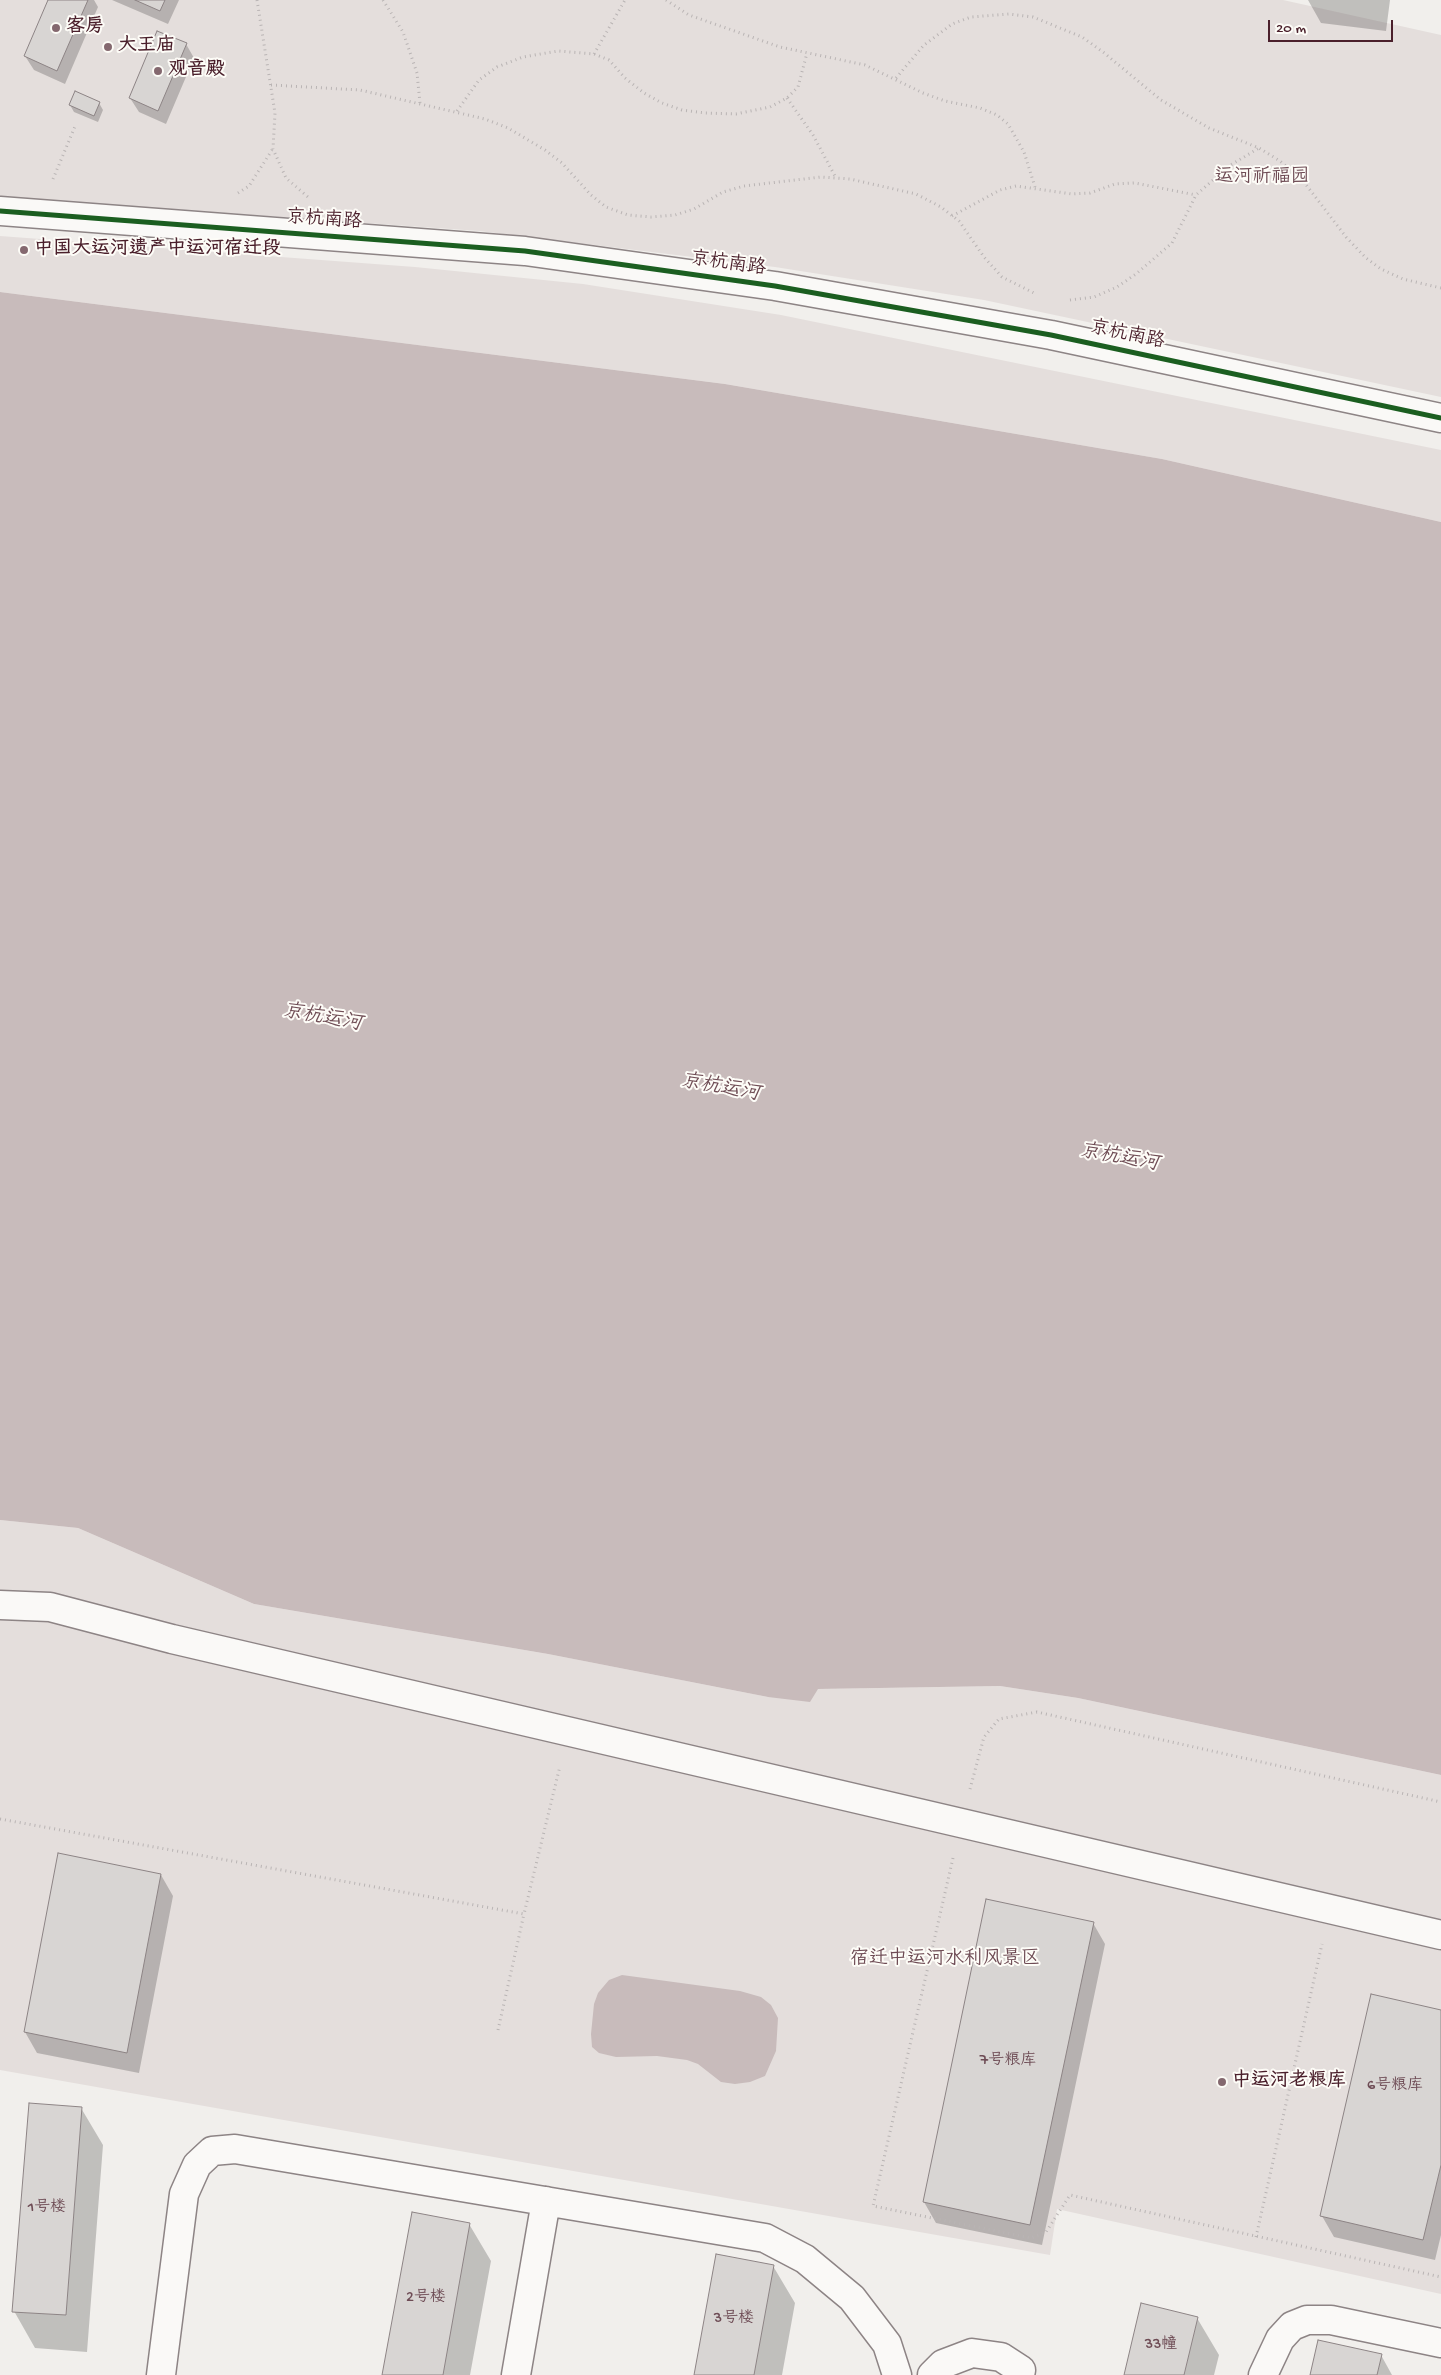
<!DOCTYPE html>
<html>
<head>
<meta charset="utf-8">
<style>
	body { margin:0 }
	#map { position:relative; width:1441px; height:2375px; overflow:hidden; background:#f1efec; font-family:"Gochi Hand",sans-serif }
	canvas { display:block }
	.scale { position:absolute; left:1268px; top:20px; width:125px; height:22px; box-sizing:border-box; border:2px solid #4a1f2b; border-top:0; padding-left:6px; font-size:15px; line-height:18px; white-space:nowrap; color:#4a1f2b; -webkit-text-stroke:4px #fdfcf7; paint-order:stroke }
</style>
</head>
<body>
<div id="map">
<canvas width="1441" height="2375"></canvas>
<div class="scale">20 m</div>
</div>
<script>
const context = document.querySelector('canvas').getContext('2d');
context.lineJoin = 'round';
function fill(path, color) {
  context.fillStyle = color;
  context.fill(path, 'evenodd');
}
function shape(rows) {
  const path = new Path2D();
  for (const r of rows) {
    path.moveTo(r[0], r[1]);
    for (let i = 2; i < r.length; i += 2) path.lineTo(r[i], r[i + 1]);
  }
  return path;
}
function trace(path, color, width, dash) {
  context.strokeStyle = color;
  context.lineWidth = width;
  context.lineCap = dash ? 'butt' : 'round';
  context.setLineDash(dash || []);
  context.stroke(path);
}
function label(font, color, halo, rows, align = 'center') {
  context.font = font + ' "Gochi Hand","LXGW WenKai TC",sans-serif';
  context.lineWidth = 4;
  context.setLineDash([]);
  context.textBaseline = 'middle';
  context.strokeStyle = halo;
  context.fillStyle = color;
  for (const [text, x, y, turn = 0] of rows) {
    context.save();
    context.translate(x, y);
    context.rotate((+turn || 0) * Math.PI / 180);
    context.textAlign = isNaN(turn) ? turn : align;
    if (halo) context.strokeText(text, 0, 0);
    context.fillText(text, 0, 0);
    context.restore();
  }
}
fill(shape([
	[0,0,1283,0,1441,35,1441,397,984,300,775,267,479,231,0,197],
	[0,236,415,267,583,284,781,315,1441,450,1441,522,1162,459,725,384,0,292],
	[0,1520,78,1528,254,1604,548,1654,768,1697,818,1689,1000,1686,1078,1698,1441,1775,1441,2294,1057,2209,1050,2255,0,2070]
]), '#e4dedc');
fill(shape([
	[0,292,725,384,1162,459,1441,522,1441,1775,1078,1698,1000,1686,818,1689,810,1702,768,1697,548,1654,254,1604,78,1528,0,1520],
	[622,1975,740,1991,761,1997,771,2005,778,2018,776,2051,765,2076,750,2082,735,2084,721,2082,698,2064,687,2060,657,2056,616,2057,599,2053,592,2047,591,2034,594,2004,598,1993,609,1980]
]), '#c8bbbb');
fill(shape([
	[50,0,94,0,98,7,65,84,34,70,25,56],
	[112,0,179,0,168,24],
	[1308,0,1390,0,1386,31,1321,23],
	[186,44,194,58,166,124,139,112,130,98],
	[99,103,103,110,98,122,74,112,70,105],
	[59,1855,161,1875,173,1896,139,2073,37,2053,25,2032],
	[1093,1923,1105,1944,1042,2245,936,2223,924,2202],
	[1441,2011,1441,2235,1435,2260,1334,2237,1322,2216],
	[81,2108,103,2145,87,2352,35,2348,14,2311],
	[469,2224,491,2261,470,2375,384,2375],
	[773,2266,795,2303,782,2375,695,2375],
	[1197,2318,1219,2355,1214,2375,1125,2375],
	[1381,2355,1392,2375,1311,2375]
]), '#0003');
const building = shape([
	[48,0,88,0,57,71,24,56,48,0],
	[135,0,165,0,160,11,135,0],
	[157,31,187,43,158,111,129,98,157,31],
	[75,91,100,102,94,116,69,105,75,91],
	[58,1853,161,1874,127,2053,24,2032,58,1853],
	[986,1899,1094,1922,1030,2225,923,2202,986,1899],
	[1371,1994,1441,2010,1441,2165,1423,2240,1320,2216,1371,1994],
	[29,2103,82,2107,66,2315,12,2312,29,2103],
	[412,2212,470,2223,443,2375,382,2375,412,2212],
	[716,2254,774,2265,754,2375,694,2375,716,2254],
	[1141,2303,1198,2317,1184,2375,1124,2375,1141,2303],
	[1318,2340,1382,2354,1377,2375,1310,2375,1318,2340]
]);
fill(building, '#d8d5d3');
trace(building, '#8d8485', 1);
const minor = shape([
	[0,211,525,251,775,286,1051,335,1441,418],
	[0,1605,50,1607,172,1639,1441,1935],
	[161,2375,184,2194,197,2165,212,2151,235,2149,765,2238,805,2259,852,2298,887,2344,897,2375],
	[516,2375,546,2201],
	[932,2375,943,2364,972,2353,1001,2357,1021,2370,1020,2375],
	[1263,2375,1280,2339,1292,2326,1307,2320,1331,2320,1441,2343]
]);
trace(minor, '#8d8485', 31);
trace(shape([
	[257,0,275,113,273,149,286,178,308,197],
	[383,0,403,32,417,73,420,103],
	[666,0,689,15,780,47,865,65,923,93,945,101,980,108,997,115,1008,124,1024,152,1035,187],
	[594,54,625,0],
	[896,78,924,45,952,24,971,17,1009,14,1033,17,1082,37,1103,52,1161,100,1209,128,1259,148,1280,161,1304,182,1346,237,1366,258,1381,269,1403,279,1441,288],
	[271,85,360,90,485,119,508,128,545,150,562,163,591,195,606,207,628,215,651,217,675,215,694,209,723,192,744,186,821,177,850,179,916,194,941,207,959,221,984,257,1002,277,1034,293],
	[787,98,813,135,836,178],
	[457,111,479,80,497,67,523,57,558,51,594,54,609,60,625,78,644,93,662,103,682,110,705,113,736,114,770,107,787,98,798,87,807,53],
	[53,179,76,124],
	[238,193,249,186,272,150],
	[952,216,1000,190,1016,186,1072,194,1090,193,1115,184,1135,183,1196,195],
	[1070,300,1094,297,1117,287,1136,274,1172,243,1196,195,1229,166,1259,148],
	[970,1789,984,1737,999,1719,1037,1712,1441,1802],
	[0,1819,524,1914,560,1766],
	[953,1858,873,2206,1031,2238,1046,2232,1070,2195,1441,2277],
	[498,2030,524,1914],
	[1256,2237,1322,1944]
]), '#b9b4b4', 3, [1, 4]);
trace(minor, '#faf9f7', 28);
trace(shape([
	[0,211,525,251,775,286,1051,335,1441,418]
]), '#1b5e20', 5);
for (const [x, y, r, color] of [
	[56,28,5,"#84686f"],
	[108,47,5,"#84686f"],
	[158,71,5,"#84686f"],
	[24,250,5,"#84686f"],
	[1222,2082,5,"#84686f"]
]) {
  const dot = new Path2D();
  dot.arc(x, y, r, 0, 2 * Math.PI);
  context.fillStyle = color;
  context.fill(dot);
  trace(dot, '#fdfcf7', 2);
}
label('16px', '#6e4c55', null, [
	["7号粮库",1008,2062],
	["6号粮库",1395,2087],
	["1号楼",47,2209],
	["2号楼",426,2299],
	["3号楼",734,2320],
	["33幢",1161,2346]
]);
label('bold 19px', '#4a1f2b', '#fdfcf7', [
	["客房",66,28],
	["大王庙",118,47],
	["观音殿",168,71],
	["中国大运河遗产中运河宿迁段",34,250],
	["中运河老粮库",1232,2082]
], 'left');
label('19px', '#6e4b54', '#fdfcf7', [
	["运河祈福园",1262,178],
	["宿迁中运河水利风景区",945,1960]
]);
label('19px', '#4a1f2b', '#fdfcf7', [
	["京杭南路",324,221,4],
	["京杭南路",728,265,8],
	["京杭南路",1127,336,12]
]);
label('italic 20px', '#704e56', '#fdfcf7', [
	["京杭运河",322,1019,10],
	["京杭运河",720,1089,10],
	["京杭运河",1119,1159,10]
]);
</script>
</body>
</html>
